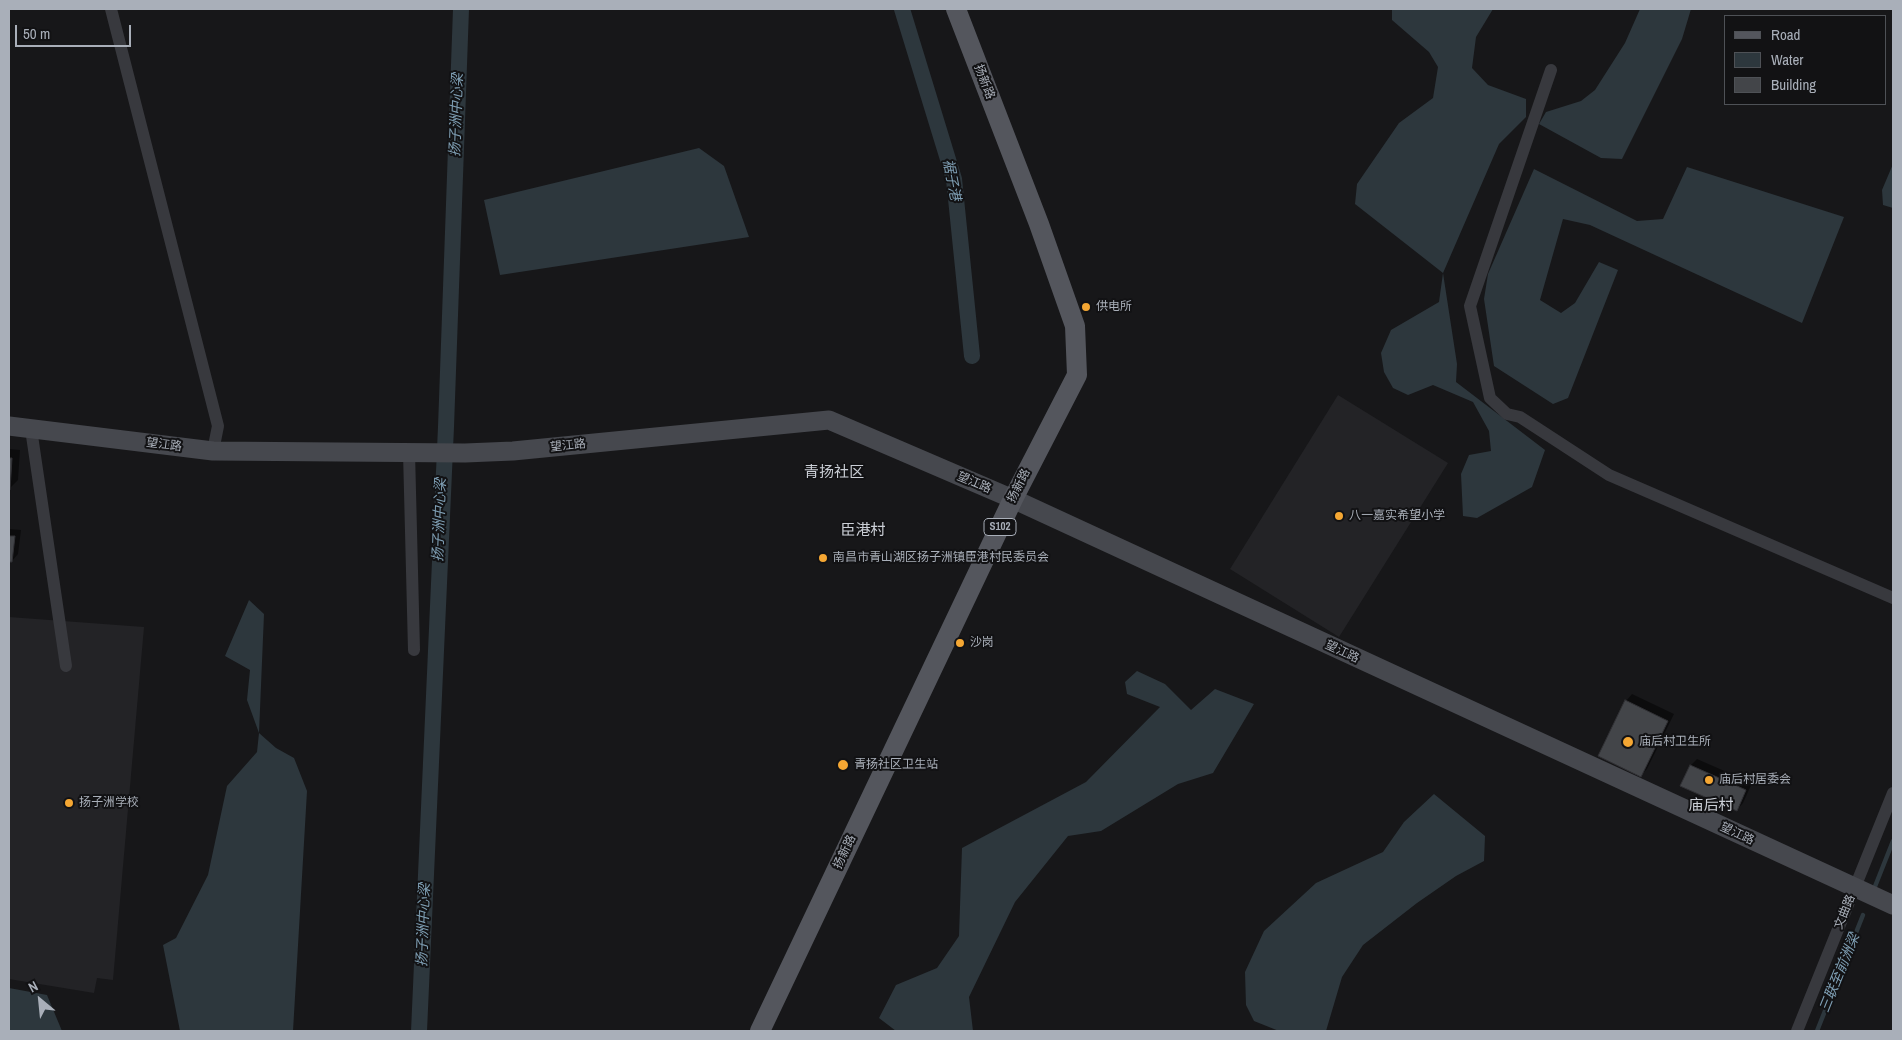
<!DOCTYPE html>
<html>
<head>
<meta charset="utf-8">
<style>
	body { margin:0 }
	#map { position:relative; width:1902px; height:1040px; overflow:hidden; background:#171719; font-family:"Archivo Narrow",sans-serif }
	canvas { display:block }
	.frame { position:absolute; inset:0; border:10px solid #a9afb9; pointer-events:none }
	.legend { position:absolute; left:1724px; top:15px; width:162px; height:90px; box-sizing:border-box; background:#121214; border:1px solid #4e5156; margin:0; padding:6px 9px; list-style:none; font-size:15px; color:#a9afb9 }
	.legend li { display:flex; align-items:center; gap:10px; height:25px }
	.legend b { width:25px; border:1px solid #4e5156 }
	.north { position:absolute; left:15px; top:975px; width:50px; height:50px; -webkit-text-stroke:4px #121214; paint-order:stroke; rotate:332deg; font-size:14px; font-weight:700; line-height:20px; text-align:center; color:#a9afb9 }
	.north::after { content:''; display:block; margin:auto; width:18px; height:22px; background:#a9afb9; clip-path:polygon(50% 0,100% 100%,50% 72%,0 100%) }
	.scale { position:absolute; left:15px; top:25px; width:116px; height:22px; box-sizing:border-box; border:2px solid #a9afb9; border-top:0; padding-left:6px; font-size:15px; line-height:18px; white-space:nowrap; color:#a9afb9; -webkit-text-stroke:4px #121214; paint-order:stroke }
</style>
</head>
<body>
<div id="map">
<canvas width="1902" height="1040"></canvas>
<div class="frame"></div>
<ul class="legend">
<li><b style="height:6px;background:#54565d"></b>Road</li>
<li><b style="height:14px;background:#2d373d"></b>Water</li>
<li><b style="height:14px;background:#434549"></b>Building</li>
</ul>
<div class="north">N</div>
<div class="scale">50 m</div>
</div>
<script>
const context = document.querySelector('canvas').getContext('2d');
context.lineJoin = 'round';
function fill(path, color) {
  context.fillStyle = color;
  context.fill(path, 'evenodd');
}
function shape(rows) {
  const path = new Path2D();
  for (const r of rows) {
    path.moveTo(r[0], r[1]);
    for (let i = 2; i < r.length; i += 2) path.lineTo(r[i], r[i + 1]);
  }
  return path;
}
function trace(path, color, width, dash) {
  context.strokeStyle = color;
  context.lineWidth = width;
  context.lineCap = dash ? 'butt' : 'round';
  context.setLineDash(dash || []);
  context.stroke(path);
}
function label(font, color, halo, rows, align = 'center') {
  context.font = font + ' "Archivo Narrow","Noto Sans SC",sans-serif';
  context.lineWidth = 4;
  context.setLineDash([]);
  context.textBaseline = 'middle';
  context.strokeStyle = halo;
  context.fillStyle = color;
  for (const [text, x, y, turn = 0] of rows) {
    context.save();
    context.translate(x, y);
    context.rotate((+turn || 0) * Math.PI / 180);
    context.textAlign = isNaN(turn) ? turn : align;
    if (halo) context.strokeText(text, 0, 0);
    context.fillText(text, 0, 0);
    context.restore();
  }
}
fill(shape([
	[1338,395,1448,463,1339,637,1230,569],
	[9,617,144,627,113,980,97,978,94,993,9,979]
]), '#232326');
fill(shape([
	[1392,9,1493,9,1476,37,1472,68,1488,85,1526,99,1526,117,1499,144,1443,273,1457,364,1456,382,1545,450,1532,487,1477,518,1463,516,1461,474,1469,455,1491,451,1489,431,1473,402,1433,385,1408,395,1393,388,1384,372,1381,353,1391,330,1439,302,1443,273,1355,204,1357,184,1399,123,1433,98,1438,67,1429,52,1392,20],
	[1640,9,1691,9,1682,39,1622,159,1601,158,1539,124,1546,112,1581,101,1595,90,1625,43],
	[699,148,724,166,749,237,500,275,484,200],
	[1893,164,1893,208,1883,205,1882,190],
	[1687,167,1844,217,1802,323,1590,225,1563,219,1540,300,1561,313,1575,303,1599,262,1618,270,1568,398,1553,404,1494,366,1484,299,1488,274,1534,169,1637,221,1663,219],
	[249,600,264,614,259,733,276,748,294,758,307,791,293,1031,180,1031,163,945,176,938,208,875,227,786,257,752,259,733,247,700,250,670,225,656],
	[1137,671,1165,684,1191,710,1215,689,1254,704,1213,773,1178,784,1101,831,1068,836,1015,902,969,997,973,1031,896,1031,879,1018,896,985,937,968,959,936,962,848,1086,782,1160,707,1127,694,1125,682],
	[1434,794,1485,836,1484,861,1456,876,1417,903,1363,945,1342,977,1326,1031,1279,1031,1254,1021,1246,1005,1245,972,1264,931,1316,883,1383,852,1404,822],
	[9,988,47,995,62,1031,9,1031]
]), '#2d373d');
fill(shape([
	[9,449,20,450,18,480,9,489],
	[9,529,21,530,18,554,12,561,9,561],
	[1632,694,1674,714,1647,769,1641,775,1626,701],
	[1697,759,1752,783,1743,803,1737,810,1691,765]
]), '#0007');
trace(shape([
	[1874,889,1893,841],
	[1817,1031,1863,915]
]), '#2d373d', 4.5);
trace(shape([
	[902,9,954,179,972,356],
	[419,1031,446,427,461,9]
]), '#2d373d', 16);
const building = shape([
	[9,458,12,458,10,490,9,490,9,458],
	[9,536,15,536,12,562,9,562,9,536],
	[1625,700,1668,721,1641,777,1598,756,1625,700],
	[1690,765,1746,790,1737,811,1680,786,1690,765]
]);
fill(building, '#434549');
trace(building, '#313135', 1);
trace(shape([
	[111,9,218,426,213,451],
	[1551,70,1470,306,1490,398,1507,414,1520,417,1609,475,1893,598],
	[31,429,66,666],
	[409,452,414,650],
	[1797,1031,1893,793]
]), '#38393e', 12);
trace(shape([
	[9,426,213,451,465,453,513,451,829,420,1013,499,1893,905]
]), '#46484e', 19);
trace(shape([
	[760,1031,1013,499,1077,375,1075,326,1039,224,956,9]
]), '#54565d', 20);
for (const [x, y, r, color] of [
	[1086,307,5,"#f5a733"],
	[1339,516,5,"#f5a733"],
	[823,558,5,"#f5a733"],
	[960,643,5,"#f5a733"],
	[1628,742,6,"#f5a733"],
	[843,765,6,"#f5a733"],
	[1709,780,5,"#f5a733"],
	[69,803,5,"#f5a733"]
]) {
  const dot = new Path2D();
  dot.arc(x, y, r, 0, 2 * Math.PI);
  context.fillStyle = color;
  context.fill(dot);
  trace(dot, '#121214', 2);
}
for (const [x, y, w] of [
	[1000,527,32]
]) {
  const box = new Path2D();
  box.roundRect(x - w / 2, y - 8.5, w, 17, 4);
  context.fillStyle = '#121214';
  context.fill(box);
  trace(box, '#a9afb9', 1);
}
label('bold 11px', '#a9afb9', null, [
	["S102",1000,527]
]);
label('12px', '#a9afb9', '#121214', [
	["扬新路",984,82,69],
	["望江路",164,445,7],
	["望江路",568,446,-6],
	["望江路",974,483,23],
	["扬新路",1019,486,-63],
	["望江路",1342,652,25],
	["望江路",1737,834,25],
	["扬新路",845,852,-65],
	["文曲路",1845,912,-68]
]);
label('12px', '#a9afb9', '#121214', [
	["供电所",1096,307],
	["八一嘉实希望小学",1349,516],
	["南昌市青山湖区扬子洲镇臣港村民委员会",833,558],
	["沙岗",970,643],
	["庙后村卫生所",1639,742],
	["青扬社区卫生站",854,765],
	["庙后村居委会",1719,780],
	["扬子洲学校",79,803]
], 'left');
label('italic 14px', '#7f9fb4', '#121214', [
	["扬子洲中心梁",457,115,-88],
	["裾子港",951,180,79],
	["扬子洲中心梁",440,520,-88],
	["扬子洲中心梁",424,925,-88],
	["三联至前洲梁",1840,973,-68]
]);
label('15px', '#caced5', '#121214', [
	["青扬社区",834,473],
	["臣港村",863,531],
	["庙后村",1711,806]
]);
</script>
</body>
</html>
